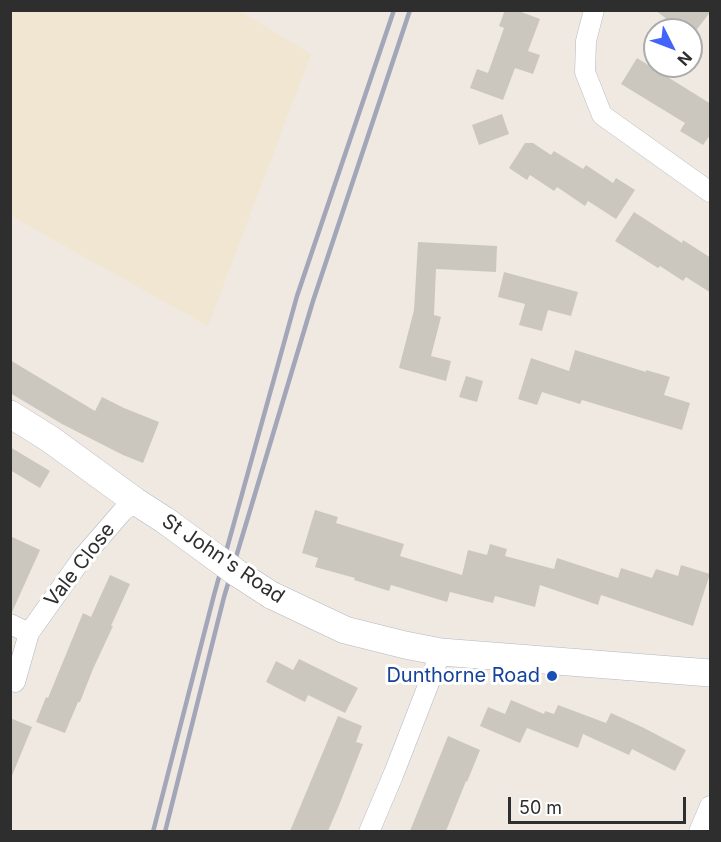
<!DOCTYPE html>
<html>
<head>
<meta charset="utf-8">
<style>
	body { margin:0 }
	#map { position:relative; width:721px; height:842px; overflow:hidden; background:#efe9e1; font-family:Inter,sans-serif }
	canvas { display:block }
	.frame { position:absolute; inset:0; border:12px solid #2e2e2e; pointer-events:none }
	.north { position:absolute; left:643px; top:18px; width:60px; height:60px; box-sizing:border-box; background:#fff; border:2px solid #ababab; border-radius:50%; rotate:132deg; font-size:16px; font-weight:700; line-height:24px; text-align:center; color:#2e2e2e }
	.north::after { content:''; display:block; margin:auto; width:21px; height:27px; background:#4264fb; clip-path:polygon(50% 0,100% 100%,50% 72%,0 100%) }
	.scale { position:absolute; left:508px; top:797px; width:178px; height:27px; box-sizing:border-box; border:3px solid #2e2e2e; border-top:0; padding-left:8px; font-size:18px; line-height:21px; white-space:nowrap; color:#2e2e2e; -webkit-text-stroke:4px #fff; paint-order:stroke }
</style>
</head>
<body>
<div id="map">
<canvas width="721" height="842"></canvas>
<div class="frame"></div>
<div class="north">N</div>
<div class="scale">50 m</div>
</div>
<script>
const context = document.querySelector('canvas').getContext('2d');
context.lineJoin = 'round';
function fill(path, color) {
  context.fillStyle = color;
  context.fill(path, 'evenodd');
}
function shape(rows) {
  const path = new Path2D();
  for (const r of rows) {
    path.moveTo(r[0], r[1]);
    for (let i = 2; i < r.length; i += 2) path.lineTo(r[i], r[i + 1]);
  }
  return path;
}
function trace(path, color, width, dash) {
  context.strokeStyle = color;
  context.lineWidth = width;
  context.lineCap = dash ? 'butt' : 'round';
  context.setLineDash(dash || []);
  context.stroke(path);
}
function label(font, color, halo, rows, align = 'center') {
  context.font = font + ' Inter,sans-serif';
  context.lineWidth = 6;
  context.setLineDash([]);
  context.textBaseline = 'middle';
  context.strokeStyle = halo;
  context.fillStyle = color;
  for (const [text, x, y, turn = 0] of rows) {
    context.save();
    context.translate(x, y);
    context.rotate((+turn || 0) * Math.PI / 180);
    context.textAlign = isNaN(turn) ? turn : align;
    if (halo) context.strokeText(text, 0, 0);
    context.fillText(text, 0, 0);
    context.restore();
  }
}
fill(shape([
	[11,10,240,11,311,54,208,326,11,216]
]), '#f0e6d1');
fill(shape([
	[505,10,516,10,540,19,528,51,540,55,533,74,515,68,503,100,470,88,477,69,488,73,504,28,499,26],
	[655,10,711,10,711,11,691,37,691,30,681,30],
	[637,58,711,104,711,134,703,145,680,131,685,123,621,84],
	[502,114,509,134,479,145,472,125],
	[525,143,533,143,551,155,554,151,583,169,586,165,613,183,616,178,635,190,616,219,588,201,585,206,557,187,554,191,530,175,527,180,509,168],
	[634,212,682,243,683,240,711,258,711,293,686,277,683,281,660,266,658,268,615,241],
	[418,242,497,246,496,272,436,269,434,315,441,317,431,356,451,361,446,381,399,368,414,310],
	[504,272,578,292,571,316,548,310,542,331,519,325,525,304,498,297],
	[575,350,646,372,646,370,670,377,664,395,690,403,682,430,582,400,580,404,542,392,537,405,518,399,531,358,569,371],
	[10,360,95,411,102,397,124,408,159,422,143,463,123,455,62,424,10,393],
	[466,376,483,381,477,402,459,397],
	[10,447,50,471,40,488,10,470],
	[315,510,338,517,336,523,404,544,400,556,462,575,468,550,487,555,490,544,507,549,505,556,554,569,557,558,618,578,621,568,652,578,656,569,678,576,681,565,710,574,693,626,601,595,598,605,540,585,535,607,495,596,493,603,450,592,447,602,391,585,389,591,354,580,355,578,315,567,318,558,302,553],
	[10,536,40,550,12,612,10,612],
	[110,575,130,584,111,626,113,626,93,669,80,702,78,702,65,733,36,722,46,697,48,698,83,613,91,617],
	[299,659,358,688,345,713,308,695,305,702,266,682,276,661,293,670],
	[511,700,544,714,545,711,554,714,558,705,606,723,611,713,642,727,686,750,675,771,632,749,629,755,583,734,578,748,527,728,520,743,480,726,488,707,505,714],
	[338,716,362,726,356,742,363,744,340,803,328,831,290,831],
	[10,718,32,727,11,778,10,778],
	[448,736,480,750,467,782,466,781,446,831,410,831]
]), '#cbc7bf');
const street = shape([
	[594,10,586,41,585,72,602,115,710,192],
	[10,624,29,633],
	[15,682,29,633,83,557,122,512,135,501],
	[369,832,394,773,441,652],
	[699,832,710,806]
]);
const secondary = shape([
	[10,414,50,439,135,501,166,521],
	[271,595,345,630,405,645,441,652,710,673]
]);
trace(street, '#b4b7c1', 21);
trace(secondary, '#b4b7c1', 28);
trace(street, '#fff', 20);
trace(secondary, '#fff', 27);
trace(shape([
	[153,832,214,595,297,296,394,10],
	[165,832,224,597,313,301,410,10]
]), '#a3a6b8', 4.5);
const secondaryBridge = shape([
	[166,521,237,573,271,595]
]);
trace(secondaryBridge, '#b4b7c1', 28, []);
trace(secondaryBridge, '#fff', 27);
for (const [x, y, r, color] of [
	[552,676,6,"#1a4fb4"]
]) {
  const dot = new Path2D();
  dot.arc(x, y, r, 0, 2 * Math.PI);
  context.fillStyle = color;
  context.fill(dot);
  trace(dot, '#fff', 2);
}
label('20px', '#2e2e2e', '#fff', [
	["St John's Road",223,559,34],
	["Vale Close",80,565,-52]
]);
label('20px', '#164399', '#fff', [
	["Dunthorne Road",540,676]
], 'right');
</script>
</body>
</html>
